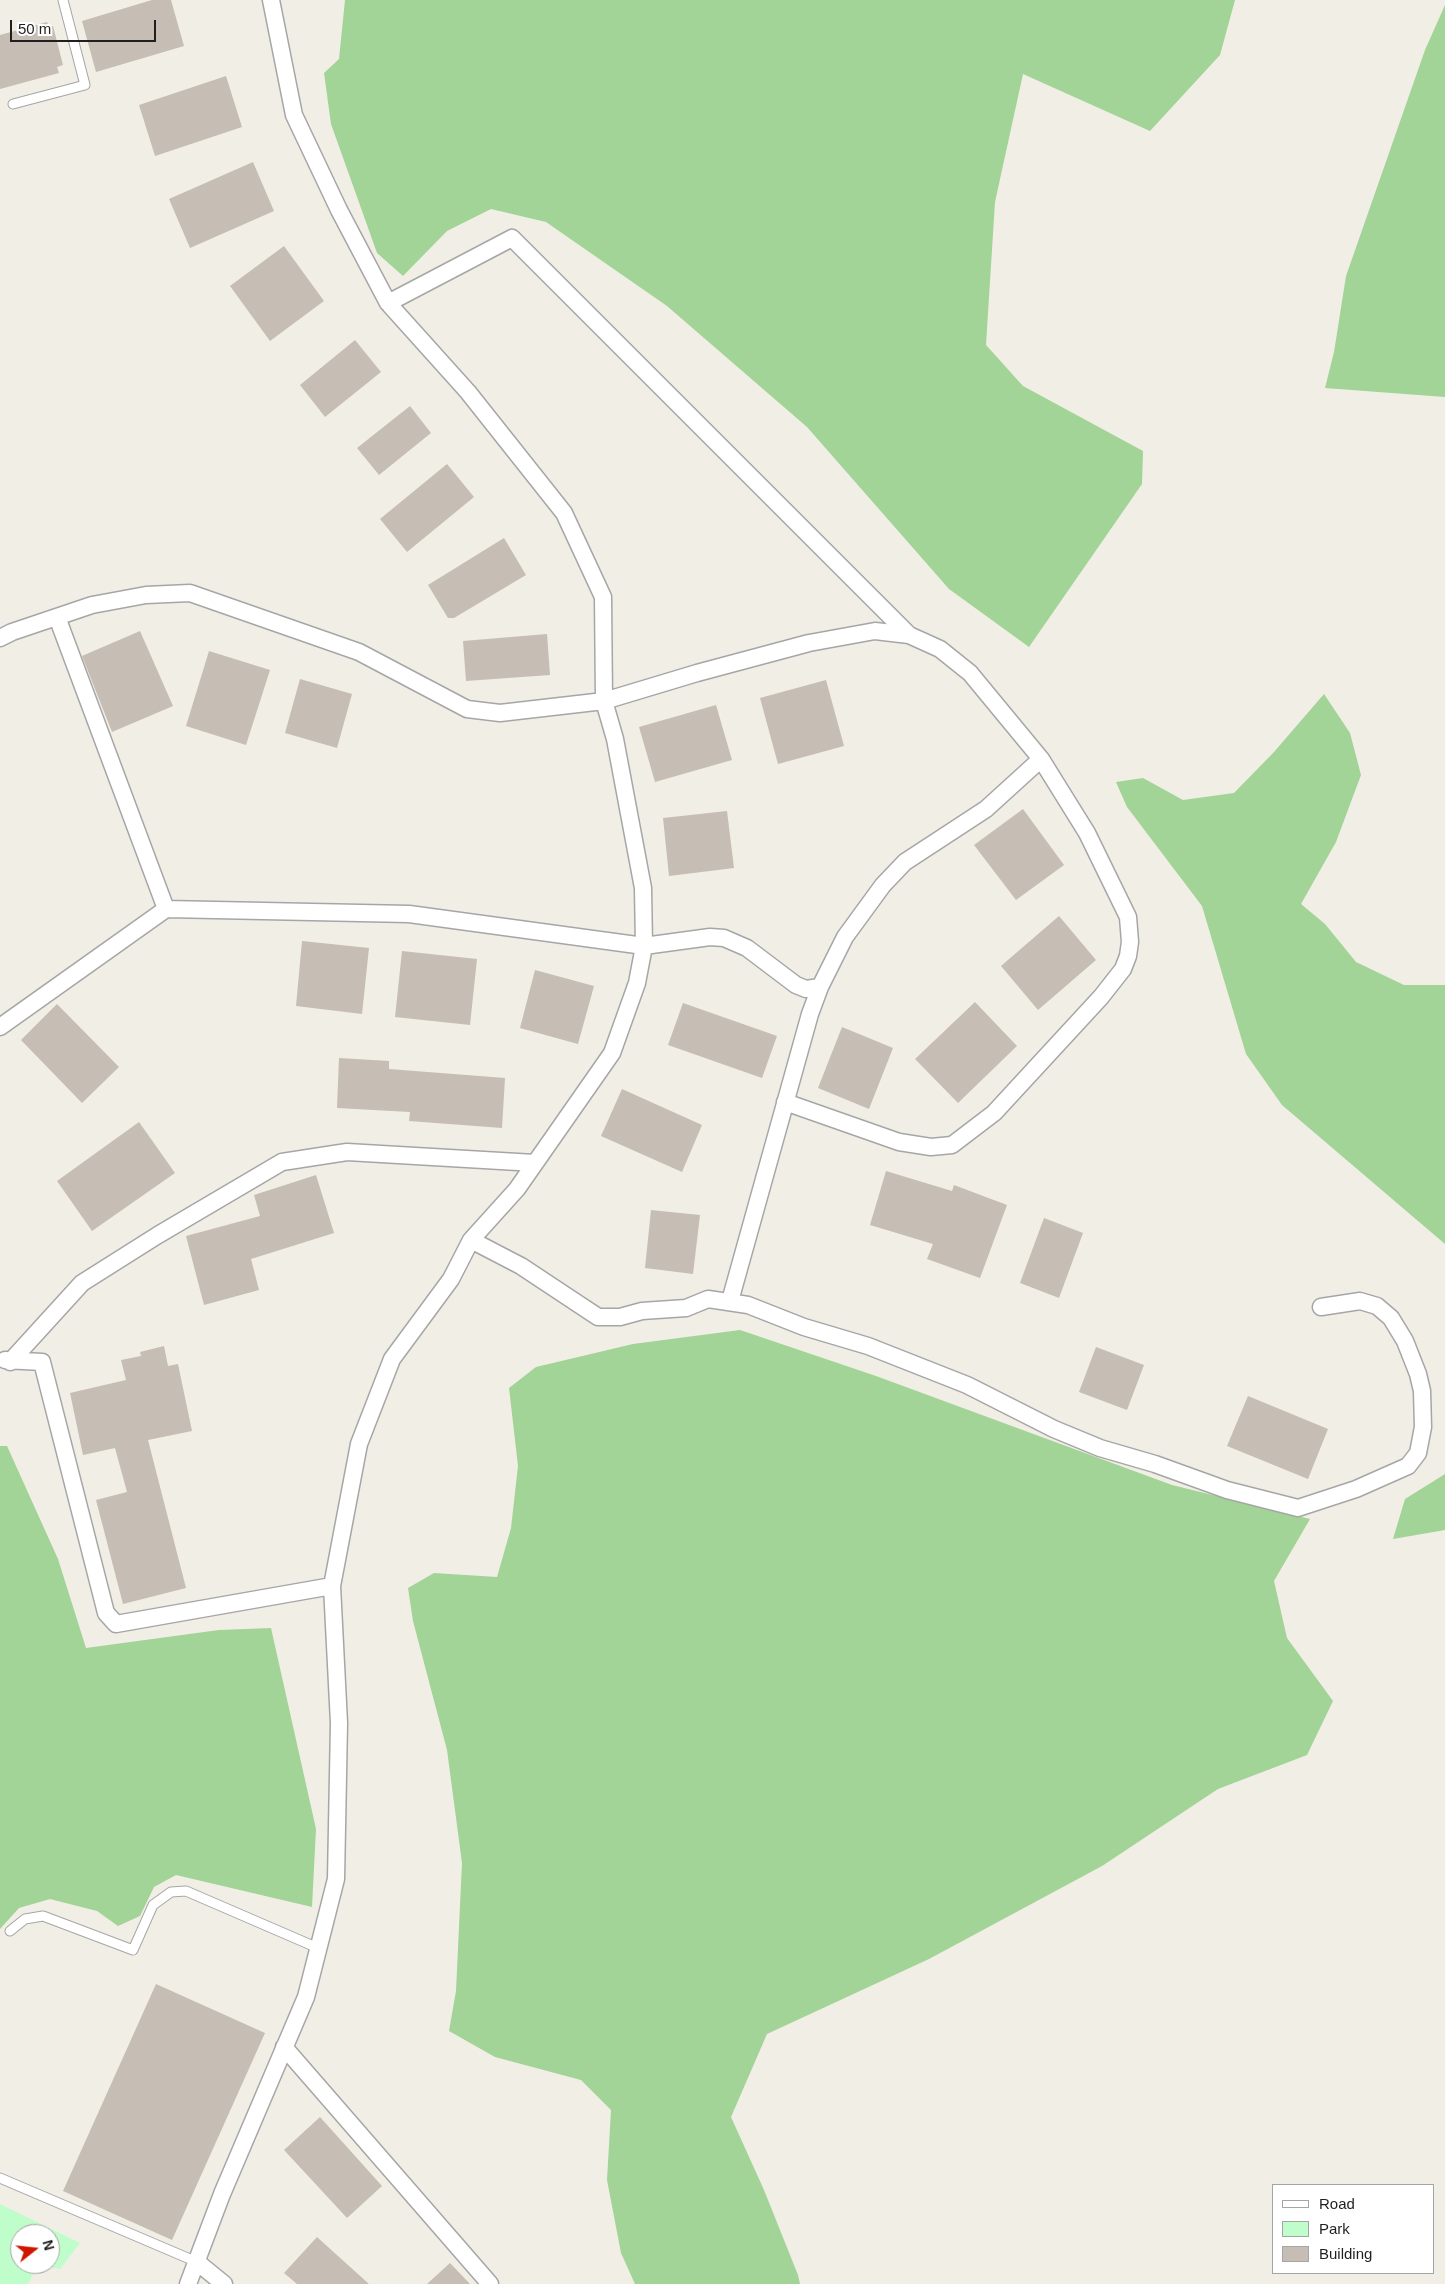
<!DOCTYPE html>
<style>
body{margin:0}
#map{position:relative;width:1445px;height:2284px;overflow:hidden;background:#f1eee5;font-family:Arial,sans-serif}
canvas{display:block}
.legend{position:absolute;left:1272px;top:2184px;width:162px;height:90px;box-sizing:border-box;background:#fff;border:1px solid #a5a5a5;margin:0;padding:6px 9px;list-style:none;font-size:15px;color:#1f1f1f}
.legend li{display:flex;align-items:center;gap:10px;height:25px}
.legend b{width:25px;border:1px solid #a5a5a5}
.north{position:absolute;left:10px;top:2224px;width:50px;height:50px;box-sizing:border-box;background:#fff;border:1px solid #a5a5a5;border-radius:50%;rotate:74deg;font-size:14px;font-weight:700;line-height:20px;text-align:center;color:#1f1f1f}
.north::after{content:'';display:block;margin:auto;width:18px;height:22px;background:#cf1700;clip-path:polygon(50% 0,100% 100%,50% 72%,0 100%)}
.scale{position:absolute;left:10px;top:20px;width:146px;height:22px;box-sizing:border-box;border:2px solid #1f1f1f;border-top:0;padding-left:6px;font-size:15px;line-height:18px;white-space:nowrap;color:#1f1f1f;-webkit-text-stroke:4px #fff;paint-order:stroke}
</style>
<div id="map">
<canvas width="1445" height="2284"></canvas>
<ul class="legend">
<li><b style="height:6px;background:#fff"></b>Road</li>
<li><b style="height:14px;background:#bffdcb"></b>Park</li>
<li><b style="height:14px;background:#c6bdb4"></b>Building</li>
</ul>
<div class="north">N</div>
<div class="scale">50 m</div>
</div>
<script>
const ctx = document.querySelector('canvas').getContext('2d');
ctx.lineJoin = 'round';
function fillPath(path, color) { ctx.fillStyle = color; ctx.fill(path, 'evenodd'); }
const toPath = rows => new Path2D(rows.map(r => 'M' + r).join(''));
function strokePath(path, color, width, dash) { ctx.strokeStyle = color; ctx.lineWidth = width; ctx.lineCap = dash ? 'butt' : 'round'; ctx.setLineDash(dash || []); ctx.stroke(path); }
fillPath(toPath([
 [345,0,1235,0,1220,55,1150,131,1023,74,995,202,986,345,1023,386,1143,451,1142,484,1029,647,949,589,807,427,667,306,546,222,491,209,447,231,403,276,377,253,331,124,324,73,339,59],
 [1445,5,1445,397,1325,388,1334,352,1346,276,1425,50],
 [1324,694,1350,733,1361,775,1336,842,1301,904,1325,924,1356,962,1404,985,1445,985,1445,1244,1282,1105,1246,1054,1202,906,1127,807,1116,782,1143,778,1183,800,1234,793,1274,752],
 [740,1330,876,1376,1172,1485,1310,1519,1274,1581,1287,1638,1333,1701,1307,1755,1218,1789,1102,1866,929,1959,767,2034,731,2117,764,2190,798,2275,800,2284,635,2284,621,2253,607,2180,611,2110,581,2080,495,2057,449,2031,456,1991,462,1863,447,1750,413,1621,408,1588,434,1573,497,1577,511,1528,518,1466,509,1388,536,1367,633,1344],
 [0,1446,7,1446,58,1559,86,1648,219,1630,271,1628,316,1829,312,1907,176,1875,154,1887,140,1916,118,1926,97,1911,50,1899,19,1908,0,1929],
 [1445,1474,1445,1530,1393,1539,1405,1499]
]), '#a2d397');
fillPath(toPath([
 [0,2204,80,2243,60,2269,38,2265,28,2284,0,2284],
 [20,2234,50,2234,50,2264,20,2264]
]), '#bffdcb');
fillPath(toPath([
 [152,0,171,0,184,46,96,72,82,21],
 [47,22,49,27,53,26,63,65,57,67,59,73,0,89,0,35],
 [226,76,242,127,155,156,139,105],
 [253,162,274,211,190,248,169,199],
 [284,246,324,301,270,341,230,286],
 [355,340,381,372,325,417,300,385],
 [410,406,431,433,379,475,357,448],
 [447,464,474,497,407,552,380,519],
 [504,538,526,575,454,618,448,618,428,585],
 [140,631,173,706,112,732,82,656],
 [547,634,550,675,466,681,463,641],
 [209,651,270,670,246,745,186,726],
 [300,679,352,694,337,748,285,733],
 [826,680,844,746,778,764,760,698],
 [716,705,732,760,655,782,639,727],
 [1023,809,1064,865,1016,900,974,845],
 [727,811,734,868,669,876,663,818],
 [1059,916,1096,960,1038,1010,1001,966],
 [302,941,369,948,362,1014,296,1006],
 [402,951,477,959,470,1025,395,1017],
 [535,970,594,986,578,1044,520,1028],
 [975,1002,1017,1046,958,1103,915,1059],
 [683,1003,777,1036,762,1078,668,1045],
 [57,1004,119,1067,82,1103,21,1040],
 [842,1027,893,1048,869,1109,818,1088],
 [339,1058,389,1061,389,1069,505,1078,502,1128,409,1121,410,1112,337,1108],
 [622,1089,702,1125,682,1172,601,1136],
 [139,1122,175,1173,92,1231,57,1181],
 [886,1171,952,1191,954,1185,1007,1205,980,1278,927,1259,933,1244,870,1225],
 [316,1175,334,1233,251,1259,259,1290,204,1305,186,1236,260,1216,254,1195],
 [651,1210,700,1215,693,1274,645,1268],
 [1044,1218,1083,1233,1059,1298,1020,1283],
 [164,1346,168,1366,178,1364,192,1431,148,1440,186,1588,123,1604,96,1500,127,1492,115,1448,83,1455,70,1393,126,1380,121,1360,141,1356,140,1352],
 [1096,1347,1144,1365,1127,1410,1079,1392],
 [1248,1396,1328,1429,1308,1479,1227,1446],
 [156,1984,265,2033,172,2240,63,2191],
 [320,2117,382,2186,347,2218,284,2150],
 [317,2237,369,2284,297,2284,284,2273],
 [450,2263,470,2284,427,2284]
]), '#c6bdb4');
const service = toPath([
 [13,104,85,85,63,0],
 [10,1931,25,1919,43,1916,133,1950,153,1905,171,1892,186,1891,318,1948],
 [0,2178,197,2262]
]);
const minor = toPath([
 [388,303,512,238,909,635],
 [57,617,166,909],
 [0,638,12,632,92,605,146,595,190,593,359,652,467,709,500,713,604,701,697,673,809,643,875,631,909,635,940,649,970,673,1041,759,1087,833,1128,917,1130,942,1128,956,1123,969,1101,997,994,1113,952,1145,931,1147,899,1142,785,1102],
 [0,1027,166,909,409,914,644,946,710,937,724,938,747,948,796,985,806,989,820,987],
 [471,1240,521,1266,598,1317,620,1317,642,1311,686,1308,708,1299,748,1305,804,1327,868,1346,967,1385,1054,1429,1100,1448,1155,1464,1227,1490,1298,1508,1356,1489,1408,1466,1418,1453,1423,1427,1422,1391,1418,1374,1405,1341,1391,1318,1377,1306,1360,1301,1321,1307],
 [730,1301,810,1014,820,987,845,937,883,885,905,862,986,809,1041,759],
 [5,1360,42,1362,106,1613,116,1624,332,1586],
 [10,1362,82,1283,158,1235,282,1162,347,1152,535,1163],
 [284,2047,490,2284],
 [197,2262,224,2284],
 [188,2284,222,2194,306,1997,336,1879,339,1723,332,1586,359,1444,392,1359,451,1279,471,1240,517,1189,612,1053,637,983,644,946,643,888,615,739,604,701,603,597,564,513,468,392,388,303,339,210,294,115,271,0]
]);
strokePath(service, '#a6a6a6', 11);
strokePath(minor, '#a6a6a6', 19);
strokePath(service, '#fff', 9);
strokePath(minor, '#fff', 16);
</script>
